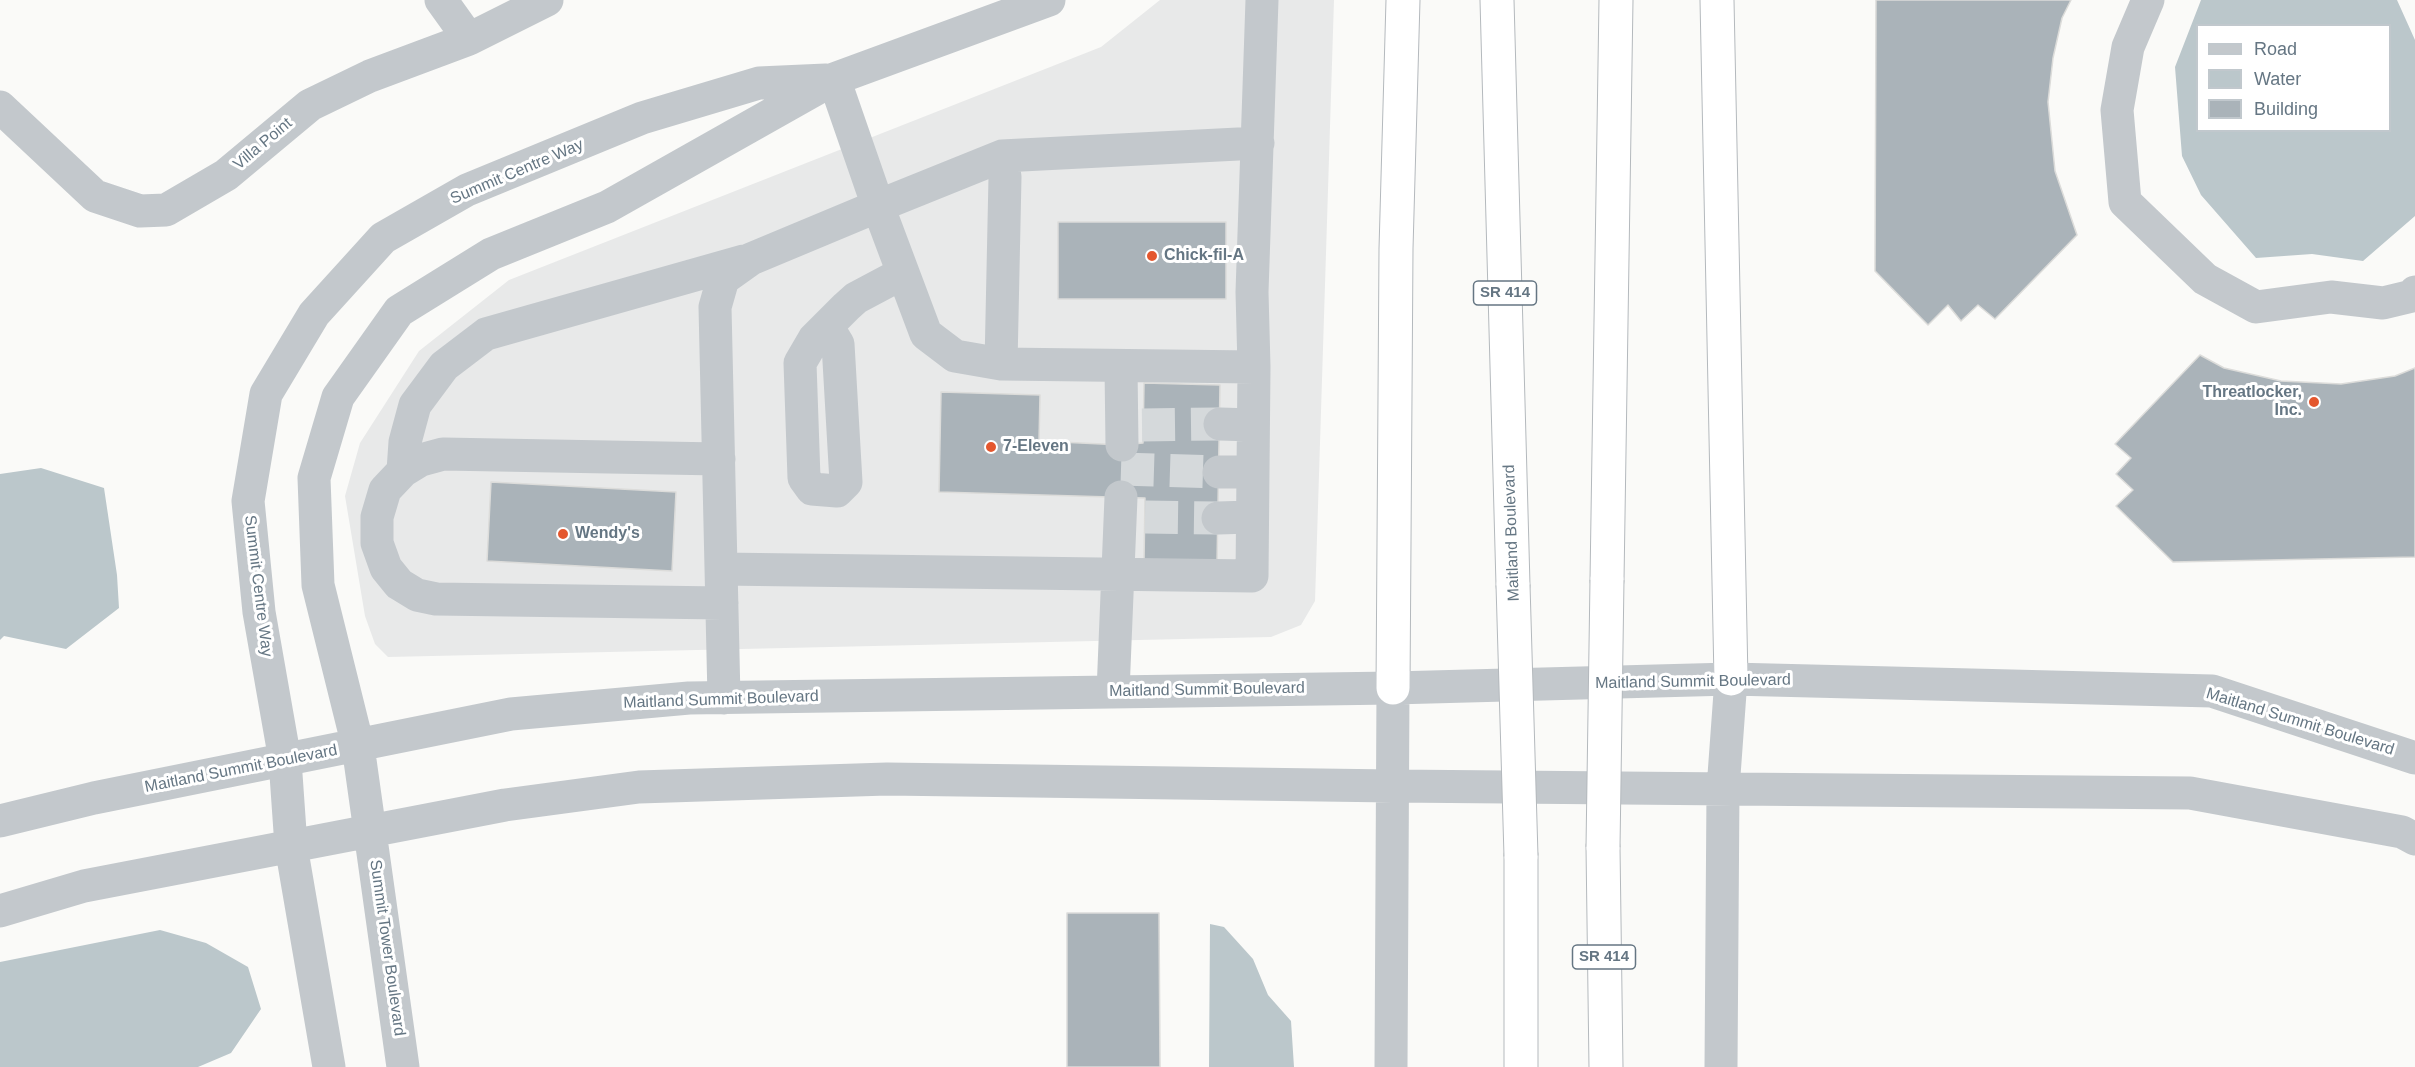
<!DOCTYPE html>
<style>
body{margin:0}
#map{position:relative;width:2415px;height:1067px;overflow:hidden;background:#fafaf8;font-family:Arial,sans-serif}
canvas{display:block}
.legend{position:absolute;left:2196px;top:24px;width:195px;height:108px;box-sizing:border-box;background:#fff;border:2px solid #c1c8cd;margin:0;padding:8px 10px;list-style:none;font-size:18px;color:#657683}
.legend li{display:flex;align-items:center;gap:12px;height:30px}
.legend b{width:30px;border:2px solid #c1c8cd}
</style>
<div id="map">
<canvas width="2415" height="1067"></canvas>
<ul class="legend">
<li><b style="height:8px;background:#c3c8cc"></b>Road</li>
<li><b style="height:16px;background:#bbc7cb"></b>Water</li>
<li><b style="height:16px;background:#aab3b9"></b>Building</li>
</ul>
</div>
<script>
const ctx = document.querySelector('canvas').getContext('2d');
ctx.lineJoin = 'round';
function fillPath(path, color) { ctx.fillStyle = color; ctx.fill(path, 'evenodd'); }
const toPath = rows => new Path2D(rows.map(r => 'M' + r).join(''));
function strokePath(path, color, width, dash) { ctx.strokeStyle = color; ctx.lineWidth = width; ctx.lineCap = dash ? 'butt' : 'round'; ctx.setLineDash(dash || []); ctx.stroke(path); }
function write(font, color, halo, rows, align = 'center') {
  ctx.font = font + ' Arial,sans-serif'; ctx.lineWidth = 6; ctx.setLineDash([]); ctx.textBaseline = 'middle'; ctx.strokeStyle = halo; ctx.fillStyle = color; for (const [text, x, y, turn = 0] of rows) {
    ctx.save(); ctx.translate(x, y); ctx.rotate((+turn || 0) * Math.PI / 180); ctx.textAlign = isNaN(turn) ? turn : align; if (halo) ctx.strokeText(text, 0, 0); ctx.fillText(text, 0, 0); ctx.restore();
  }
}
fillPath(toPath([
 [1160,0,1334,0,1315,601,1301,625,1271,637,388,657,375,644,365,616,345,496,360,443,419,351,509,280,1101,47]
]), '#e8e9e9');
fillPath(toPath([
 [2201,0,2397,0,2415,40,2415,216,2363,261,2312,254,2256,258,2201,195,2182,156,2175,67],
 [2198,26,2390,26,2390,130,2198,130],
 [41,468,104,488,117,575,119,608,66,649,4,636,0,640,0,474],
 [1210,924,1224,927,1253,959,1268,995,1291,1021,1294,1067,1209,1067],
 [160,930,206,943,248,967,261,1009,231,1053,198,1067,0,1067,0,962]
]), '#bbc7cb');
const building = toPath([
 [1876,0,2071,0,2062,18,2053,58,2048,102,2055,171,2077,235,1995,319,1978,305,1961,321,1948,305,1928,325,1875,271,1876,0],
 [1058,222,1226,222,1226,299,1058,299,1058,222],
 [2200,355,2224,368,2281,381,2341,384,2395,376,2415,368,2415,557,2173,562,2116,506,2133,490,2116,474,2131,458,2115,444,2200,355],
 [1144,383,1220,385,1217,564,1144,562,1145,498,939,492,941,392,1040,395,1039,441,1122,445,1143,443,1144,383],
 [491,482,676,492,672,571,487,561,491,482],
 [1067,913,1159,913,1160,1067,1067,1067,1067,913]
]);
fillPath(building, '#aab3b9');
strokePath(building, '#dcdcda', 1.5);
strokePath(toPath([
 [1142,425,1220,424],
 [1121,469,1219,472],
 [1145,517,1218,518]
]), '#d5d9db', 33, [33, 16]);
const highway = toPath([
 [1497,0,1513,585],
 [1717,0,1731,679],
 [1607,580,1616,0],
 [1393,688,1396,249,1403,0],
 [1603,847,1606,1067],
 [1521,1067,1521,856]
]);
strokePath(highway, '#b4b9bd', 35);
strokePath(toPath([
 [441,0,469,39],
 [2148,0,2128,47,2117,110,2125,202,2205,279,2256,307,2331,297,2383,303,2412,296,2415,292],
 [0,107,95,196,140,211,166,210,226,175,310,105,370,76,469,39,547,0],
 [827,326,838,344,846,482,837,491,812,489,804,478,800,363,814,339,846,307,856,298,903,273],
 [1001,364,1005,177,1002,156],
 [1121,367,1122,445],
 [1254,367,1252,292,1262,0],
 [1220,424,1253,425],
 [719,459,443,454,421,460,403,471,385,490,377,517,377,543,386,568,399,584,417,595,436,599,722,603],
 [403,471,405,442,415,405,444,366,486,334,744,261],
 [1219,472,1252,472],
 [1218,518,1251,517],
 [721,569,1252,576,1254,367,1001,364,955,356,926,334,878,206,1002,156,1258,143],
 [1113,692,1121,497],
 [724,698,715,307,723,279,751,259,878,206,834,79],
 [0,821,94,798,511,714,689,698,1393,688,1731,679,2212,691,2415,758],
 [0,911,84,886,505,805,639,787,887,779,1393,786,2190,793,2402,832,2415,839],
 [329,1067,291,846,285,760,259,612,248,501,266,394,314,314,383,238,467,190,642,118,759,83,826,80],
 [403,1067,358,746,318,585,314,478,338,397,399,311,491,254,607,207,834,79,1049,0],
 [1391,1067,1393,688],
 [1721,1067,1723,789,1731,679]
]), '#c3c8cc', 33);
strokePath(highway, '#fff', 33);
const highwayBridge = toPath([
 [1513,585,1521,856],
 [1603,847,1607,580]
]);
strokePath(highwayBridge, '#b4b9bd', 35, []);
strokePath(highwayBridge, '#fff', 33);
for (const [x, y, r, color] of [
 [1152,256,6,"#e4572e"],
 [2314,402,6,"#e4572e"],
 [991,447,6,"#e4572e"],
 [563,534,6,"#e4572e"]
]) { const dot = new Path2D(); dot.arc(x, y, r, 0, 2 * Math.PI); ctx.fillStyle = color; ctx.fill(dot); strokePath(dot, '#fff', 2); }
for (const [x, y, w] of [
 [1505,293,63],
 [1604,957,63]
]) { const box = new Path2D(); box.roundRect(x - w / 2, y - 12, w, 24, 4.5); ctx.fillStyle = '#fff'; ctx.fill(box); strokePath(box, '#657683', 1.5); }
write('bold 15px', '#657683', null, [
 ["SR 414",1505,293],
 ["SR 414",1604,957]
]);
write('16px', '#657683', '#fff', [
 ["Villa Point",263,144,-40],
 ["Summit Centre Way",517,172,-23],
 ["Maitland Boulevard",1512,533,-92],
 ["Summit Centre Way",258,586,83],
 ["Maitland Summit Boulevard",1693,682,-1],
 ["Maitland Summit Boulevard",1207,690,-1],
 ["Maitland Summit Boulevard",721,700,-2],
 ["Maitland Summit Boulevard",2300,722,17],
 ["Maitland Summit Boulevard",241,769,-11],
 ["Summit Tower Boulevard",387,948,82]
]);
write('bold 16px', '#657683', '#fff', [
 ["Chick-fil-A",1164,256],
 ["Threatlocker,",2302,393,"right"],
 ["Inc.",2302,411,"right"],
 ["7-Eleven",1003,447],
 ["Wendy's",575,534]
], 'left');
</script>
